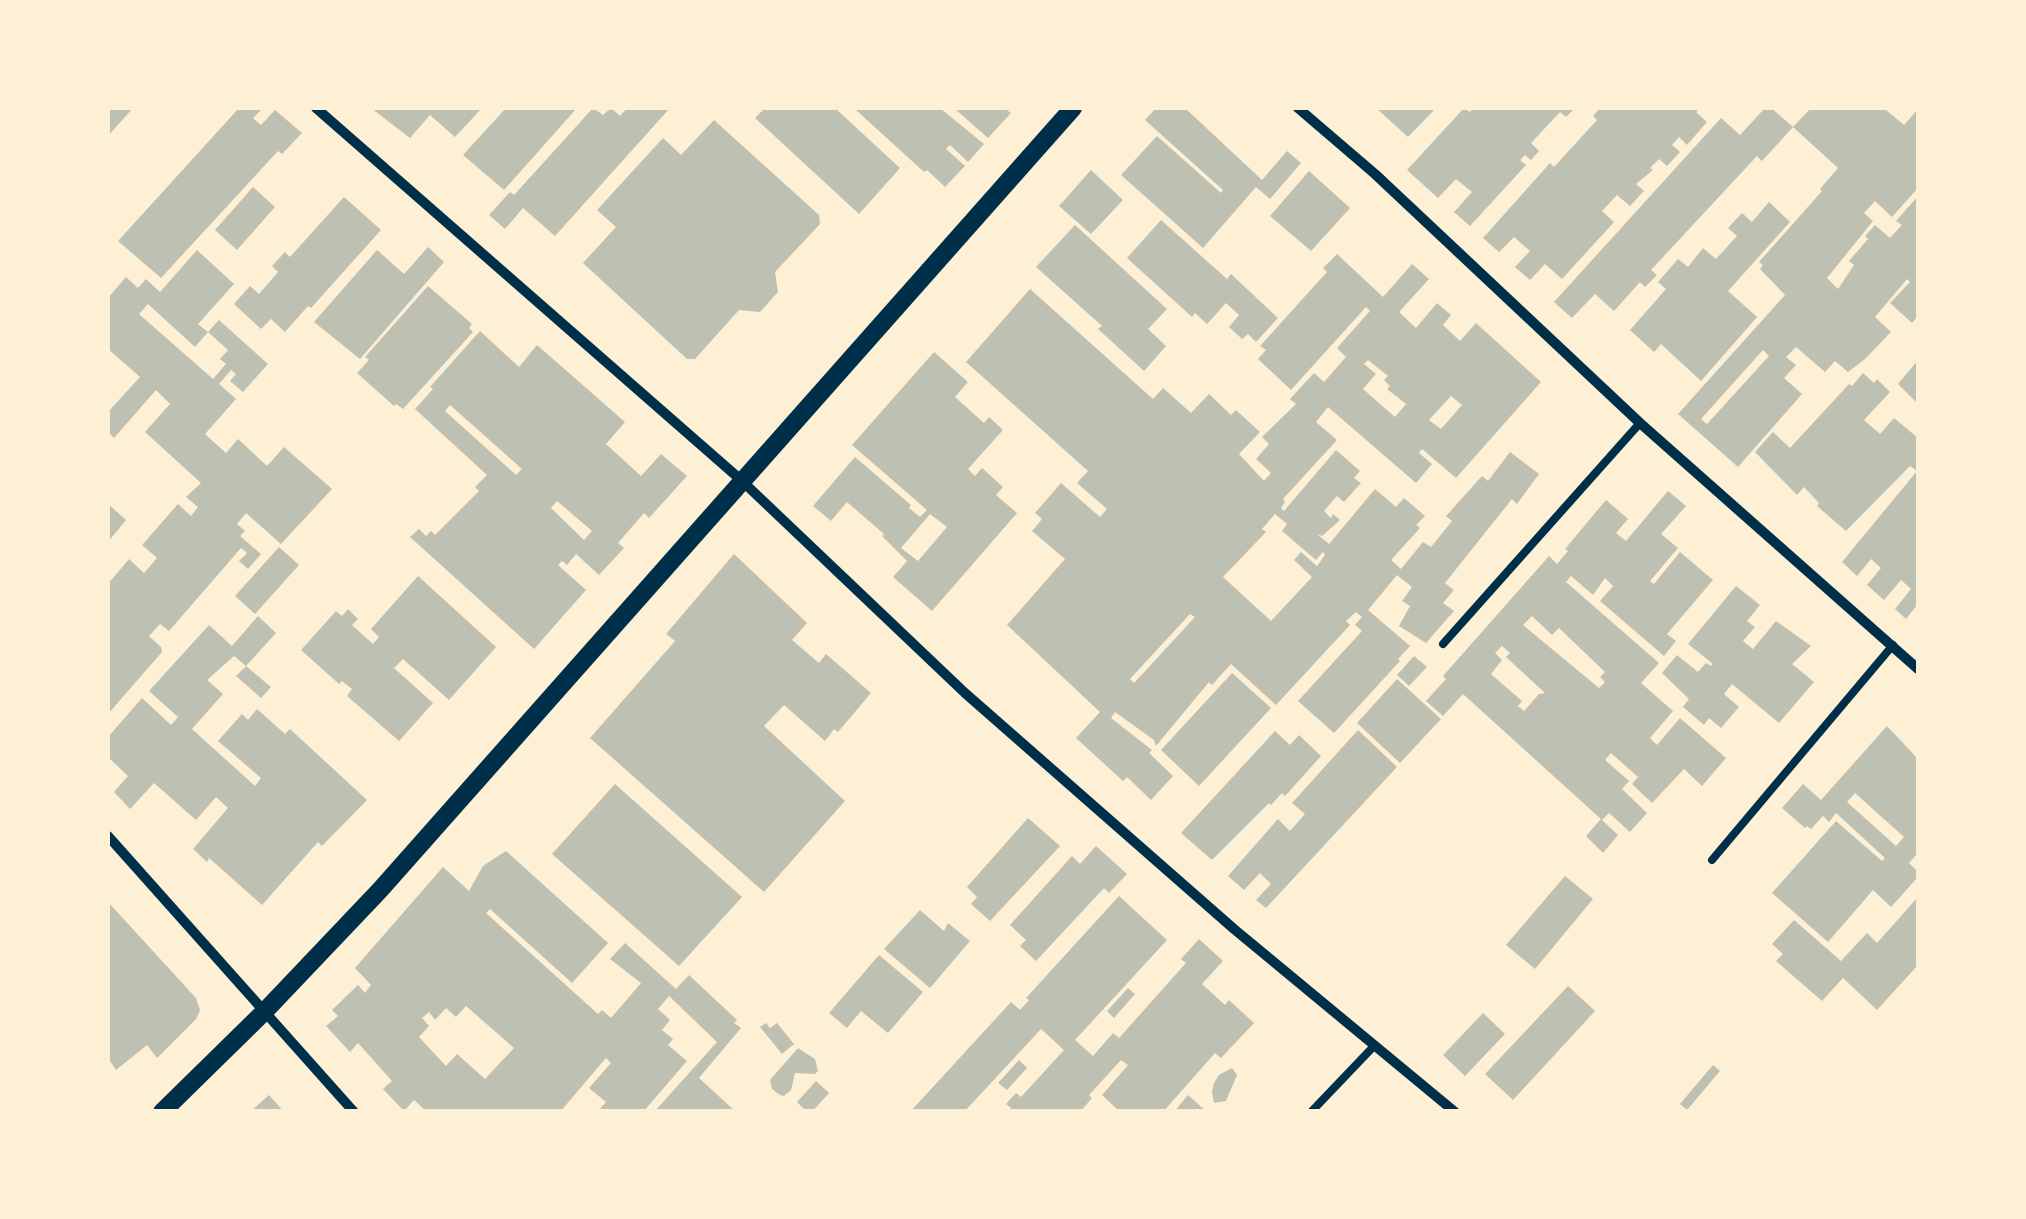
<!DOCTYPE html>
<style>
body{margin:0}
#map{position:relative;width:2026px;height:1219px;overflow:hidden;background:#fdf0d5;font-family:Overpass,sans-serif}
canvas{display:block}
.frame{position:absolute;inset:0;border:110px solid #fdf0d5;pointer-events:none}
</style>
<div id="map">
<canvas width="2026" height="1219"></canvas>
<div class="frame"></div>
</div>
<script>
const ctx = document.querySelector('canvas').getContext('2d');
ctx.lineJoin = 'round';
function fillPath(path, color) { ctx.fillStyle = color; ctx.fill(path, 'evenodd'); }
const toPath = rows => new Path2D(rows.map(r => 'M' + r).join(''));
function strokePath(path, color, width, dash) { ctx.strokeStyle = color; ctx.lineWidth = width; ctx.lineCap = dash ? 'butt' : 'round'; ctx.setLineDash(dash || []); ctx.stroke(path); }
fillPath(toPath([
 [108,108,133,108,108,136],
 [239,108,263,108,253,118,261,125,275,110,302,133,282,154,278,151,161,278,118,241],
 [371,108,482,108,455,137,430,115,410,138],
 [506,108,577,108,504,190,463,155],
 [593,108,603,115,611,108,620,116,627,108,670,108,555,236,523,208,505,229,489,215,510,192,514,195],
 [765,108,835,108,900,168,859,214,755,118],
 [859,108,940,108,984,144,968,162,950,145,946,149,965,166,945,187,927,170,924,172,856,110],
 [954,108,1004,108,1011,113,988,138],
 [1156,108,1185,108,1262,180,1287,151,1301,163,1270,199,1256,187,1203,248,1121,175,1157,136,1221,193,1223,190,1145,120],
 [1376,108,1436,108,1408,137],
 [1464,108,1470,112,1474,108,1575,108,1566,117,1560,112,1531,143,1539,151,1531,160,1525,155,1520,160,1526,165,1470,226,1454,212,1472,192,1456,179,1438,198,1407,170],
 [1600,108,1701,108,1696,112,1707,122,1687,145,1679,137,1672,145,1680,152,1667,166,1659,159,1650,168,1653,170,1636,184,1644,191,1630,206,1617,195,1602,211,1614,222,1562,279,1545,264,1530,280,1515,267,1530,251,1514,237,1499,252,1483,238,1550,163,1554,167,1597,120,1593,116],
 [1765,108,1771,108,1793,127,1762,161,1757,156,1651,270,1657,275,1645,287,1640,282,1614,311,1595,294,1572,318,1556,304,1554,302,1721,118,1740,135],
 [1811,108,1889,108,1886,110,1904,125,1918,109,1918,188,1892,217,1875,201,1864,213,1873,221,1827,278,1838,289,1854,265,1849,261,1868,239,1865,236,1875,225,1890,238,1902,225,1896,221,1918,196,1918,316,1912,323,1890,303,1910,282,1907,279,1875,317,1891,332,1865,359,1848,372,1835,361,1825,372,1796,347,1786,357,1796,365,1784,378,1802,394,1738,467,1678,414,1785,295,1760,269,1763,265,1759,262,1822,191,1820,189,1838,168,1793,127],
 [1763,350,1769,356,1707,424,1701,419],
 [714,120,819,215,820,224,775,272,778,292,760,312,739,310,695,359,687,359,583,263,616,227,597,210,663,138,681,155],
 [1091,170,1123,200,1091,234,1059,206],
 [1309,171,1350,208,1311,251,1270,216],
 [253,187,275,207,237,250,215,230],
 [344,197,381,230,311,308,308,306,285,332,271,319,261,329,234,304,250,286,259,294,278,272,272,266,285,252,290,257],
 [1769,202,1790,222,1728,291,1757,317,1701,381,1661,344,1654,352,1630,330,1666,289,1658,282,1678,259,1688,267,1703,248,1716,259,1737,236,1728,228,1742,213,1752,222],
 [1161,220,1227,279,1231,274,1278,318,1256,342,1248,334,1242,339,1229,327,1239,315,1226,303,1207,324,1195,313,1192,317,1127,258],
 [1075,225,1167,309,1148,329,1166,346,1144,371,1098,329,1102,326,1036,267],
 [428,247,444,262,360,359,314,322,377,250,404,274],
 [197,250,234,284,198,324,208,332,219,320,268,364,243,392,230,381,236,374,231,370,219,384,236,399,205,434,226,453,238,439,267,466,284,447,332,489,281,544,246,513,237,524,245,531,240,536,261,554,248,569,239,561,247,553,241,548,169,631,160,624,149,636,161,647,162,652,108,714,108,584,129,559,144,573,157,558,142,545,178,504,191,516,198,507,186,497,201,483,145,432,170,404,156,390,114,438,108,432,108,412,140,377,108,349,108,298,126,277,138,288,146,279,160,292],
 [148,304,195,347,208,332,228,350,220,359,226,364,213,379,139,314],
 [1337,254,1383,297,1412,264,1429,279,1399,312,1416,328,1437,303,1451,315,1443,325,1460,341,1476,323,1541,382,1456,478,1422,449,1419,453,1432,464,1416,483,1328,407,1316,422,1337,440,1283,499,1285,502,1281,508,1284,511,1336,450,1360,471,1354,478,1361,483,1344,502,1337,496,1324,511,1331,518,1333,514,1340,520,1322,536,1317,534,1329,544,1375,489,1396,507,1404,498,1425,516,1416,525,1420,528,1391,560,1401,569,1423,542,1431,547,1452,521,1446,516,1482,476,1488,481,1510,452,1539,474,1517,504,1512,499,1445,583,1454,590,1443,603,1454,611,1426,643,1399,626,1410,606,1402,601,1412,587,1397,575,1368,610,1410,646,1398,659,1400,661,1334,733,1298,701,1362,631,1355,625,1362,617,1356,612,1346,621,1350,625,1276,705,1231,664,1212,685,1209,682,1156,746,1154,740,1115,712,1111,718,1152,750,1149,753,1173,776,1151,800,1127,777,1123,781,1076,738,1100,712,1007,625,1065,559,1032,531,1042,519,1035,513,1061,483,1100,517,1107,509,1077,483,1088,471,966,362,1030,289,1153,399,1163,388,1191,413,1209,394,1231,415,1236,410,1260,432,1239,454,1264,481,1271,473,1256,459,1269,444,1262,437,1296,404,1290,399,1314,373,1324,382,1346,357,1337,348,1370,311,1366,307,1291,390,1258,359,1266,350,1260,346,1327,272,1323,268],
 [1368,360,1388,376,1384,380,1390,386,1387,389,1406,404,1395,417,1363,389,1376,374,1364,364],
 [1451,396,1462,405,1441,429,1429,420],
 [1275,514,1287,524,1282,531,1316,560,1323,552,1325,555,1317,566,1301,552,1294,560,1312,577,1271,621,1223,577,1266,532,1262,529],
 [1190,614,1195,617,1134,683,1130,679],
 [428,286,472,324,469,328,473,332,403,409,396,404,394,406,357,373,369,360,365,357],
 [480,331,519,367,537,345,625,422,606,444,641,476,661,454,687,476,649,518,644,513,618,543,624,548,599,575,576,554,567,565,562,561,558,565,586,590,534,649,410,537,419,529,426,536,431,531,435,535,479,491,475,487,487,475,415,409,433,389,430,387],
 [450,405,522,469,516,475,445,411],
 [557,501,592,531,584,540,551,508],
 [934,352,968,382,955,397,984,423,989,417,1003,430,968,469,975,476,982,468,1003,487,996,495,1017,513,932,611,893,577,907,561,882,536,884,534,847,502,831,521,813,506,855,457,911,505,909,508,920,517,927,510,852,445],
 [930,514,947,527,918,561,901,548],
 [1918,360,1918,404,1898,384],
 [1863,373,1874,383,1877,379,1890,392,1864,420,1880,434,1894,418,1918,438,1918,604,1906,619,1895,609,1911,589,1901,580,1884,600,1867,585,1881,568,1871,559,1857,576,1842,562,1917,471,1910,466,1846,531,1817,506,1819,503,1804,487,1797,495,1755,452,1773,432,1790,448,1849,384,1852,386],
 [1668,491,1686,506,1661,534,1678,548,1650,581,1654,584,1680,552,1713,580,1667,634,1676,641,1664,656,1600,601,1613,586,1605,578,1593,595,1571,576,1566,582,1659,663,1641,683,1673,711,1650,738,1657,745,1680,718,1726,758,1702,786,1684,769,1652,803,1632,784,1638,777,1611,753,1605,760,1629,781,1622,789,1647,813,1630,832,1609,813,1602,820,1463,694,1443,716,1426,701,1446,679,1443,676,1549,556,1557,564,1568,551,1565,549,1606,500,1628,519,1616,533,1626,541],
 [1532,616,1552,635,1559,628,1605,672,1600,677,1605,682,1599,688,1523,625],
 [1502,646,1510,653,1506,657,1545,693,1539,694,1524,711,1518,706,1522,701,1491,674,1502,660,1495,653],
 [108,504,126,520,108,542],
 [279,547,299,565,255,614,235,596],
 [734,554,807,623,792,640,819,663,826,654,871,693,838,732,834,729,825,741,784,705,764,726,845,801,764,892,590,738,675,641,666,634],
 [418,576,496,647,449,700,403,659,394,668,433,703,399,741,347,696,352,689,342,681,339,684,301,650,336,611,342,616,348,609,358,619,352,625,373,644,379,637,371,629],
 [1736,586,1760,605,1747,621,1755,627,1743,641,1753,649,1776,621,1811,646,1792,664,1814,682,1779,723,1732,684,1724,694,1739,707,1721,728,1709,718,1704,725,1683,707,1689,699,1662,673,1677,655,1698,672,1706,663,1711,666,1713,664,1688,644],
 [258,616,276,633,246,666,271,687,261,698,236,676,246,666,234,656,207,680,223,694,192,729,255,786,261,778,218,741,242,714,248,720,257,709,285,734,290,729,367,800,322,846,318,842,262,905,209,858,207,862,193,849,228,808,216,797,196,820,154,783,130,809,114,792,128,776,108,757,108,737,142,698,171,725,178,717,149,691,209,625,232,646],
 [1414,656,1427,667,1409,686,1397,675],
 [1232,673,1271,708,1199,786,1161,750],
 [1397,679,1441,719,1400,763,1357,723],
 [1887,726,1918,759,1918,853,1909,863,1918,872,1918,877,1891,907,1873,890,1828,942,1772,893,1836,821,1882,861,1885,858,1836,813,1829,822,1823,816,1811,829,1807,826,1805,828,1782,808,1803,784,1821,800],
 [1855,793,1904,837,1896,846,1847,802],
 [1358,730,1397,767,1266,908,1256,900,1271,884,1260,873,1244,890,1228,876,1278,819,1290,831,1305,814,1292,803],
 [1275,731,1290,745,1299,735,1321,756,1285,796,1282,793,1271,805,1269,803,1212,860,1181,833],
 [615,784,742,897,679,966,552,854],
 [1028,818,1060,846,990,921,971,904,977,897,967,887],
 [1601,819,1618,835,1603,853,1586,836],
 [1096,846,1127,874,1109,893,1104,888,1036,961,1020,946,1026,940,1010,925,1072,856,1080,864],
 [506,851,608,943,572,983,490,909,486,913,598,1014,602,1010,611,1018,641,983,610,959,625,943,676,989,689,975,737,1020,734,1023,741,1028,699,1078,736,1112,654,1112,717,1042,669,996,658,1009,670,1020,662,1030,673,1039,668,1045,687,1061,643,1112,597,1112,606,1102,589,1088,611,1063,606,1058,560,1112,427,1112,414,1100,404,1111,383,1089,392,1081,358,1043,350,1052,326,1026,338,1016,332,1010,358,985,365,993,371,985,355,968,443,867,469,891,483,866],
 [466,1006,514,1048,485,1079,457,1054,446,1066,419,1037,429,1026,422,1018,429,1012,435,1020,446,1008,456,1017],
 [1565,876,1593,899,1535,969,1506,945],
 [1119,896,1167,940,1075,1040,1093,1056,1113,1033,1119,1038,1186,963,1181,959,1199,939,1223,961,1202,984,1225,1005,1229,1000,1254,1023,1221,1058,1215,1053,1163,1112,1120,1112,1102,1095,1128,1065,1121,1060,1089,1095,1092,1098,1080,1112,1007,1112,1011,1108,1006,1104,1016,1093,1021,1097,1064,1050,1041,1029,964,1112,910,1112,1011,1002,1020,1010,1029,1000,1026,998],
 [1918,897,1918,965,1877,1010,1843,978,1822,1001,1776,961,1783,954,1772,944,1794,920,1841,961,1867,933,1877,943],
 [108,902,196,998,200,1010,196,1019,157,1058,147,1045,116,1070,108,1058],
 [920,910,944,931,948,923,970,941,930,988,884,949],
 [879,955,923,992,888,1033,861,1011,847,1028,829,1013],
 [1568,986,1595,1011,1513,1100,1485,1074],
 [1128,988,1135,994,1114,1018,1107,1011],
 [1483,1013,1505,1034,1465,1076,1443,1055],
 [766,1023,770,1028,777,1023,794,1044,782,1054,760,1027],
 [798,1048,815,1059,818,1071,815,1074,795,1073,791,1090,784,1096,780,1095,772,1089,770,1080],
 [1019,1060,1027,1068,1007,1090,998,1083],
 [1713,1065,1720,1071,1687,1110,1680,1104],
 [1232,1068,1237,1075,1226,1101,1214,1103,1212,1092,1214,1083,1219,1075],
 [816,1081,829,1093,812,1112,807,1112,797,1102],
 [269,1095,284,1112,250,1112],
 [1188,1095,1207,1112,1174,1112]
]), '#bec0b2');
strokePath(toPath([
 [1443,644,1640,423],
 [1712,860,1893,645],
 [1311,1112,1374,1046]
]), '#003049', 8);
strokePath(toPath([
 [316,108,741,480,965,693,1234,929,1455,1112],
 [1298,108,1375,174,1640,423,1918,669],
 [108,836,354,1112]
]), '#003049', 10);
strokePath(toPath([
 [162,1112,265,1011,380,890,1073,108]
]), '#003049', 18);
</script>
